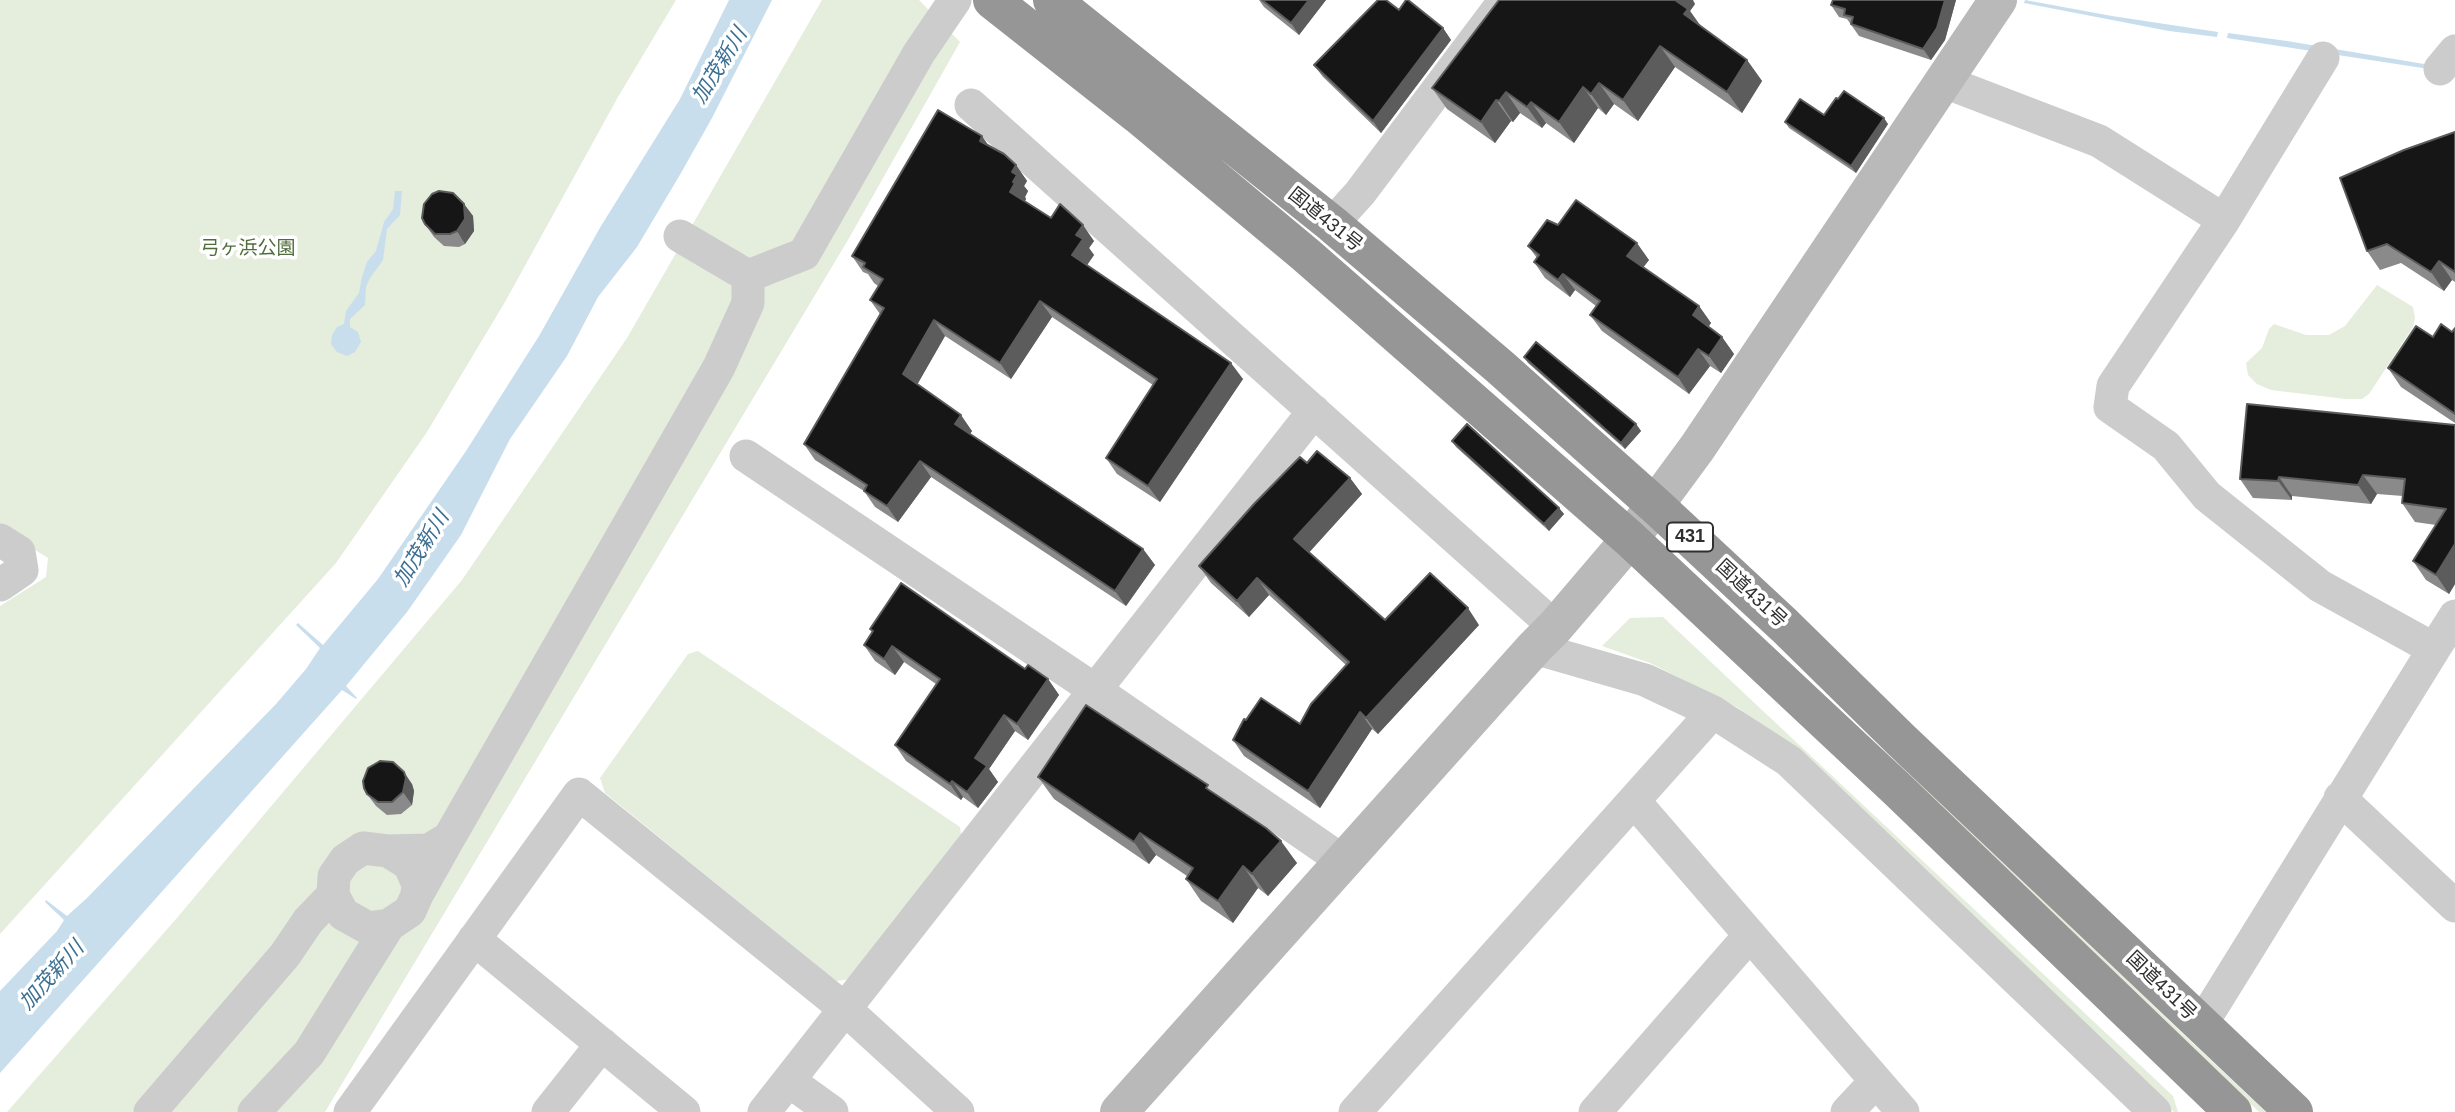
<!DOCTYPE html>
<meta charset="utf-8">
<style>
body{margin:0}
canvas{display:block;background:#fff}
</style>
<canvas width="2455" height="1112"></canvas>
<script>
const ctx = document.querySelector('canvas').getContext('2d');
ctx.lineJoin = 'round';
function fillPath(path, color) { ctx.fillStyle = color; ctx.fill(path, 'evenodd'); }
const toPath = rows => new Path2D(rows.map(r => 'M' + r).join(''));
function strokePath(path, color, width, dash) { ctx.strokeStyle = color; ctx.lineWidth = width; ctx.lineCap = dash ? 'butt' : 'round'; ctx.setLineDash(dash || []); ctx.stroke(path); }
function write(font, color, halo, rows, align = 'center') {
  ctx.font = font + ' Helvetica,"Noto Sans JP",sans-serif'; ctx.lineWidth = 7; ctx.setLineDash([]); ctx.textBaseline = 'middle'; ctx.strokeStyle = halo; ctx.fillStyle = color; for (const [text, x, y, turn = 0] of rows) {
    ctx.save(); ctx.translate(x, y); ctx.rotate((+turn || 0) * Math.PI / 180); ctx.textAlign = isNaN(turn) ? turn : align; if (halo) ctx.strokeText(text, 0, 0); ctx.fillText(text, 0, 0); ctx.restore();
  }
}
fillPath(toPath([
 [0,0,676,0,618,97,505,302,427,432,336,563,0,934,0,606,46,577,48,558,0,528],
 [822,0,919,0,960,42,848,240,325,1112,7,1112,176,919,462,580,627,338],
 [2377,285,2413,307,2415,318,2413,327,2369,394,2362,399,2346,399,2271,390,2257,384,2248,375,2246,363,2262,348,2269,329,2274,324,2306,335,2329,335,2345,326],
 [1663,617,2173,1096,2178,1112,2174,1112,1767,730,1737,707,1650,663,1602,646,1630,618],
 [698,651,960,827,962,841,853,979,836,981,605,793,600,778,688,654],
 [1876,740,2184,1035,2266,1112,2259,1112,2115,975,1919,787]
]), '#e5eddd');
fillPath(toPath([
 [729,0,772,0,712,118,681,173,637,247,598,297,567,356,510,439,461,535,407,612,346,686,357,698,356,699,342,690,0,1073,0,991,57,931,64,920,45,902,46,900,67,916,87,898,276,704,306,669,320,648,296,625,298,623,323,645,378,579,466,451,539,336,601,226,680,99],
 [2025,0,2112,16,2218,32,2217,37,2169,31,2024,3],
 [2228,33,2287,41,2430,65,2429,69,2227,38],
 [395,191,402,191,400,215,387,229,383,260,370,278,366,287,365,305,350,319,350,327,358,332,361,342,355,352,347,356,337,352,331,344,332,335,337,327,344,324,346,311,359,293,362,277,367,262,376,251,384,222,393,209]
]), '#c8deed');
strokePath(toPath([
 [2440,69,2455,51],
 [1945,82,2099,141,2224,220,2323,58],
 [971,105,1555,627],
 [1332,224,1360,193,1505,0],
 [748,276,804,254,919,53,955,0],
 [746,456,1095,690,1343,861],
 [0,540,19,552,22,570,0,585],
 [1534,648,1645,680,1713,712,1789,761,2155,1112],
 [2434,649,2455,616],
 [2340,798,2455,906],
 [1634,801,1903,1112],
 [449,838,719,367,748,303,748,276,680,236],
 [388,851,409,864,418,884,417,895,410,911,389,925,368,928,343,914,333,895,334,876,345,860,363,848,388,851,429,850,449,838,417,895],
 [474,939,684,1112],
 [2201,1025,2434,649,2320,586,2207,496,2166,446,2110,407,2113,386,2224,220],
 [789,1081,832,1112],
 [150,1112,285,955,308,921,333,895],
 [254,1112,309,1053,389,925],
 [350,1112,579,794,845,1009,958,1112],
 [548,1112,602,1044],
 [764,1112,1314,411],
 [1355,1112,1713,712],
 [1595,1112,1750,935],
 [1847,1112,1876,1081]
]), '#ccc', 33);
strokePath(toPath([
 [1119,1112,1534,648,1555,627,1630,539,1697,448,1998,0]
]), '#b9b9b9', 38);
strokePath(toPath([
 [992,0,1138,115,1306,255,1630,539,1897,789,2233,1112],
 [1052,0,1332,224,1500,367,1656,506,1785,626,1900,739,2294,1112]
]), '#969696', 38);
fillPath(toPath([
 [1259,0,1326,0,1299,35,1264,7],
 [1833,0,1956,0,1945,40,1931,60,1859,36,1847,19,1839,17,1831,5],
 [1695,4,1690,11,1701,26,1747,60,1762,81,1742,113,1675,67,1638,121,1614,104,1606,115,1598,108,1574,143,1546,123,1542,128,1520,113,1513,122,1511,121,1495,143,1447,109,1432,88],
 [1399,10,1443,28,1451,40,1381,133,1323,77,1314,65],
 [1824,115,1888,124,1856,173,1789,128,1785,122],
 [2455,132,2455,282,2452,280,2444,291,2401,263,2380,270,2367,251],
 [989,146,1016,165,1027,181,1024,186,1028,191,1025,197,1026,199,1025,201,1051,218,1094,241,1089,248,1094,255,1087,265,1243,379,1160,502,1117,474,1106,458,1153,385,1052,317,1011,379,945,336,917,385,972,431,970,434,1143,549,1155,565,1126,606,931,477,898,522,875,507,864,491,815,460,804,444,880,314,870,300,878,286,874,283,868,274,863,272,852,256],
 [464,204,473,216,474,231,465,244,459,247,444,246,434,237,425,224],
 [1558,225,1649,260,1643,267,1699,306,1711,323,1708,327,1722,337,1734,354,1721,373,1710,366,1689,394,1602,331,1590,315,1596,306,1575,290,1570,297,1545,278,1534,262,1537,258,1528,246],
 [2455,328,2455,423,2401,387,2388,368,2433,337,2452,332],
 [1524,357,1636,424,1641,431,1625,449,1528,363],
 [2455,425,2455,584,2449,594,2426,580,2413,561,2436,525,2415,522,2402,503,2403,496,2377,494,2371,504,2292,496,2292,500,2253,498,2240,479],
 [1452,441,1559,508,1564,514,1549,531,1456,447],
 [1307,463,1350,478,1362,494,1309,552,1385,620,1479,625,1378,734,1372,729,1320,808,1244,756,1233,740,1246,720,1300,724,1346,665,1269,595,1249,617,1211,583,1199,566],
 [870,629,1025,669,1048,679,1059,695,1028,740,1015,731,989,769,998,782,978,808,963,797,961,800,906,761,895,745,936,684,904,662,895,675,875,661,864,645,872,632],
 [1038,777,1213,793,1297,863,1268,896,1258,888,1233,923,1201,901,1186,879,1187,876,1156,855,1149,864,1054,799],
 [412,784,414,791,412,805,401,814,387,815,376,806,367,794]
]), '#8a8a8a');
fillPath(toPath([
 [1309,0,1326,0,1299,35,1291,23],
 [1673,0,1693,0,1695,4,1690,11,1703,30,1686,18],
 [1945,0,1956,0,1945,40,1931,60,1923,49],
 [1443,28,1451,40,1381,133,1373,121],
 [1660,46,1675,67,1638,121,1623,100],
 [1747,60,1762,81,1742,113,1727,92],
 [1599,83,1614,104,1606,115,1591,94],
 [1583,87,1598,108,1574,143,1559,122],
 [1506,92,1520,113,1513,122,1499,101],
 [1496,100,1511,121,1495,143,1481,122],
 [1531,102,1546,123,1542,128,1527,107],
 [1884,118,1888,124,1856,173,1851,166],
 [982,136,993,152,980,141],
 [1016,165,1027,181,1024,186,1028,191,1025,197,1026,199,1021,208,1010,192,1013,182,1012,172],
 [464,204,473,216,474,231,465,244,457,231],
 [1083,225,1094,241,1089,248,1094,255,1083,271,1072,255,1076,235],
 [1637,243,1649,260,1639,273,1627,256],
 [2439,261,2452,280,2444,291,2431,272],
 [1563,274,1575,290,1570,297,1558,280],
 [1040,301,1052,317,1011,379,1000,363],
 [1699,306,1711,323,1705,332,1693,315],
 [934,320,945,336,914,390,903,374],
 [1722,337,1734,354,1721,373,1709,356],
 [1698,349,1710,366,1689,394,1678,377],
 [1231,363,1243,379,1160,502,1148,486],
 [961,415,972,431,966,440,955,424],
 [1636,424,1641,431,1625,449,1621,443],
 [920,461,931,477,898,522,887,506],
 [2363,475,2377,494,2371,504,2358,485],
 [2279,477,2292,496,2292,500,2278,481],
 [1350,478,1362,494,1306,556,1294,539],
 [1559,508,1564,514,1549,531,1544,524],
 [2455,544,2455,584,2449,594,2436,575],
 [1143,549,1155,565,1126,606,1115,591],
 [1257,578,1269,595,1249,617,1237,601],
 [1468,608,1479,625,1378,734,1366,718],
 [892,646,904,662,895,675,884,659],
 [1048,679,1059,695,1028,740,1017,724],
 [1360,712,1372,729,1320,808,1308,791],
 [1004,715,1015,731,989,769,998,782,978,808,967,792,975,758],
 [404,772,412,784,414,791,412,805,403,792],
 [952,781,963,797,961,800,950,784],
 [1140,833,1156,855,1149,864,1134,842],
 [1281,841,1297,863,1268,896,1252,874],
 [1243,866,1258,888,1233,923,1218,901]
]), '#5c5c5c');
const building = toPath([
 [1262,0,1309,0,1291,23,1262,0],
 [1378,0,1386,0,1399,10,1406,0,1408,0,1443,28,1373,121,1314,65,1378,0],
 [1499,0,1675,0,1688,9,1684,14,1747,60,1727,92,1660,46,1623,100,1599,83,1591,94,1583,87,1559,122,1531,102,1527,107,1506,92,1499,101,1496,100,1481,122,1432,88,1499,0],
 [1833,0,1945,0,1937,28,1923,49,1851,24,1853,17,1844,15,1845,9,1831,5,1833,0],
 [1844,91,1884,118,1851,166,1785,122,1800,99,1824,115,1836,98,1838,99,1844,91],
 [938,110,982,136,980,141,1004,154,1016,165,1012,172,1017,175,1013,182,1015,183,1010,192,1051,218,1060,204,1083,225,1076,235,1083,239,1072,255,1231,363,1148,486,1106,458,1157,379,1040,301,1000,363,934,320,903,374,961,415,955,424,1143,549,1115,591,920,461,887,506,864,491,867,485,804,444,884,308,870,300,883,279,863,267,865,263,852,256,938,110],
 [2455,132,2455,272,2439,261,2431,272,2387,244,2367,251,2340,178,2404,150,2455,132],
 [439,191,453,193,464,204,465,219,457,231,450,234,435,234,425,224,422,218,424,204,432,194,439,191],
 [1576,200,1637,243,1627,256,1699,306,1693,315,1722,337,1709,356,1698,349,1678,377,1590,315,1600,301,1563,274,1558,280,1534,262,1539,255,1528,246,1547,220,1558,225,1576,200],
 [2441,324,2452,332,2455,328,2455,414,2388,368,2416,326,2433,337,2441,324],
 [1536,342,1636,424,1621,443,1524,357,1536,342],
 [2247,404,2455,425,2455,544,2436,575,2413,561,2446,509,2402,503,2405,479,2363,475,2358,485,2279,477,2278,481,2240,479,2247,404],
 [1467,424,1559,508,1544,524,1452,441,1467,424],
 [1317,451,1350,478,1294,539,1385,620,1430,573,1468,608,1366,718,1360,712,1308,791,1233,740,1244,719,1246,720,1261,698,1300,724,1311,704,1349,662,1257,578,1237,601,1199,566,1254,504,1300,457,1307,463,1317,451],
 [901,583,1025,669,1028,665,1048,679,1017,724,1004,715,975,758,987,766,967,792,952,781,950,784,895,745,940,679,892,646,884,659,864,645,873,631,870,629,901,583],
 [1086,705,1208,785,1206,788,1266,828,1281,841,1252,874,1243,866,1218,901,1186,879,1193,868,1140,833,1134,842,1038,777,1086,705],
 [380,761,393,762,404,772,406,778,403,792,392,802,378,802,367,794,364,788,363,781,368,768,380,761]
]);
fillPath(building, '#161616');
strokePath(building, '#5c5c5c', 2);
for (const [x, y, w] of [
 [1690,537,46]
]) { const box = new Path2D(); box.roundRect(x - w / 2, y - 14.5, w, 29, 5); ctx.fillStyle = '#fff'; ctx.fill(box); strokePath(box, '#2f2f2f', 2); }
write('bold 18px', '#2f2f2f', null, [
 ["431",1690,537]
]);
write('19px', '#2f2f2f', '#fff', [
 ["国道431号",1325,220,39],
 ["国道431号",1751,594,43],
 ["国道431号",2161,986,44]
]);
write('19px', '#516c3b', '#fff', [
 ["弓ヶ浜公園",248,249]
]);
write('italic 21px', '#3b7093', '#fff', [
 ["加茂新川",720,66,-58],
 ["加茂新川",422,549,-58],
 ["加茂新川",52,976,-48]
]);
</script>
